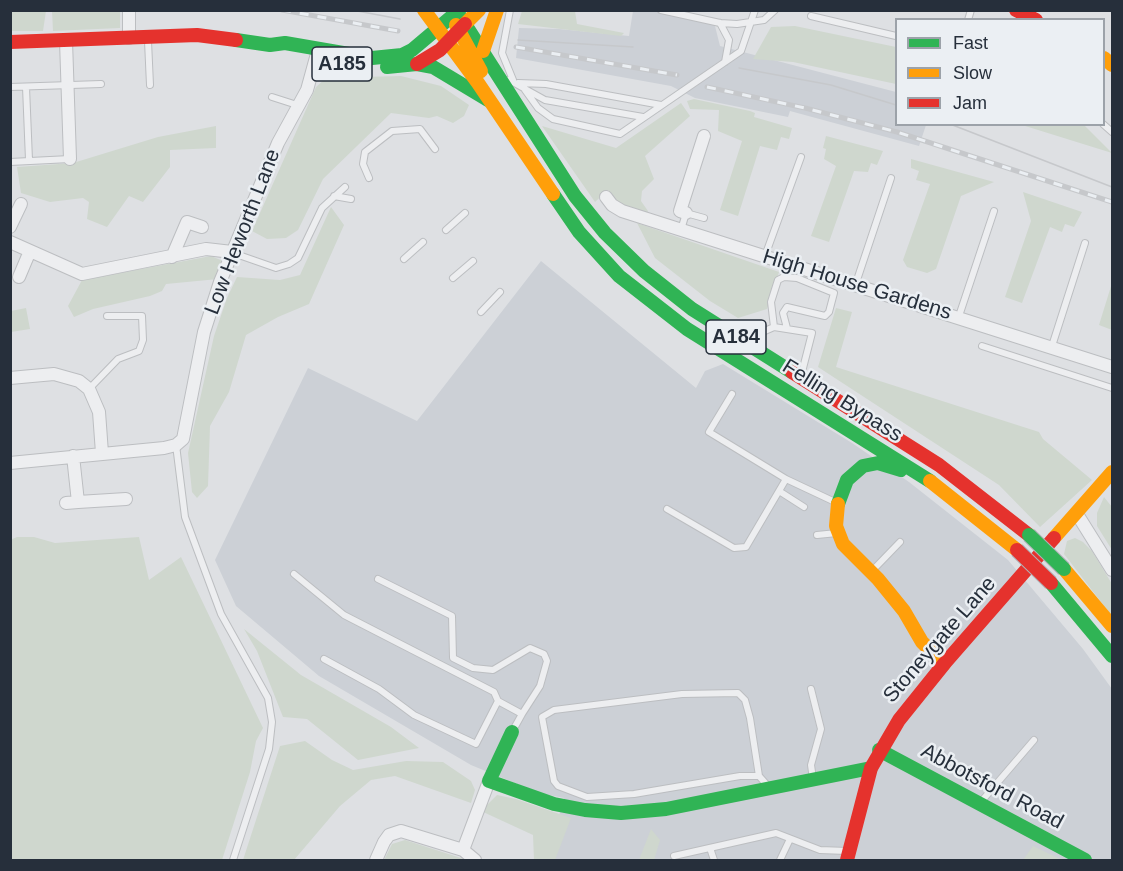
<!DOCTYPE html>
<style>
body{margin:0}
#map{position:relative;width:1123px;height:871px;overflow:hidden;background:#dee0e3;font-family:Arial,sans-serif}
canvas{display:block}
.frame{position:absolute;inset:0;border:12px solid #262f3b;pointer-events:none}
.legend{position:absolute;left:895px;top:18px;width:210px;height:108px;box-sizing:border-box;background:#ebeff3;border:2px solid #9ca2a9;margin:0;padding:8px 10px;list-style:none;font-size:18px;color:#262f3b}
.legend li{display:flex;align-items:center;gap:12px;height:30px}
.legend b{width:30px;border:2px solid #9ca2a9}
</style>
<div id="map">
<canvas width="1123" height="871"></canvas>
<div class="frame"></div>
<ul class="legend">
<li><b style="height:8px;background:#30b455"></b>Fast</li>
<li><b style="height:8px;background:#ff9f0a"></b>Slow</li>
<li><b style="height:8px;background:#e5322d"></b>Jam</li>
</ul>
</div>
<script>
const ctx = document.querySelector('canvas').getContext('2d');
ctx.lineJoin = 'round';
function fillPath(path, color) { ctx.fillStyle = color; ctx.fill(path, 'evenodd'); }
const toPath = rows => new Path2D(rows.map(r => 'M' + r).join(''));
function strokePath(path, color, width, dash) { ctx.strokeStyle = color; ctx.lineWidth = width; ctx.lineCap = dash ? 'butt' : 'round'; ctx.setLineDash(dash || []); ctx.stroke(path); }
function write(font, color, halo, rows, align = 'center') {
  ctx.font = font + ' Arial,sans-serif'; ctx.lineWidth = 5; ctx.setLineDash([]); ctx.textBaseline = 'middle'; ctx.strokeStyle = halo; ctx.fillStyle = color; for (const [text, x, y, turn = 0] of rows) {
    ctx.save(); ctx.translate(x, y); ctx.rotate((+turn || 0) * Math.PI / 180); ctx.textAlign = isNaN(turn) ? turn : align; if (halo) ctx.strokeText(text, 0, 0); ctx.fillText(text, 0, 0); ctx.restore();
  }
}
fillPath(toPath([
 [633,11,676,11,713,18,720,46,896,92,896,124,926,125,919,146,790,111,788,117,695,98,671,86,516,58,519,28,559,29,629,36],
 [541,261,696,388,705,371,723,364,852,443,909,482,1008,560,1083,649,1112,689,1112,860,546,860,564,798,539,793,471,765,319,676,236,606,215,560,308,368,417,421]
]), '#ccd0d6');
fillPath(toPath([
 [10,11,46,11,43,31,11,31],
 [52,11,120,11,120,28,53,31],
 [522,11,575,11,577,24,624,33,621,36,518,24],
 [795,26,896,47,896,84,793,62,753,59,771,27],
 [401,76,441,86,469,105,464,116,453,123,437,116,429,118,391,113,323,179,298,230,286,238,267,239,252,231,316,87,326,78],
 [694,99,750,111,755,113,754,117,792,128,789,139,781,137,777,150,760,146,738,216,720,210,742,141,718,131,719,110,690,109,687,101],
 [681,103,690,116,645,156,654,179,642,191,641,201,648,211,647,215,619,204,608,190,595,202,542,126,616,148],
 [1022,125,1084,125,1112,153],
 [216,126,216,148,170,150,170,167,143,202,129,196,107,227,87,219,89,202,83,198,50,202,21,193,17,167,73,163,158,137],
 [826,136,883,151,877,165,871,163,868,172,854,171,829,242,811,236,836,166,824,159,826,149,823,148],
 [911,159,994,182,961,196,936,269,927,273,907,267,903,260,930,184,916,180,919,171,911,168],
 [1023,192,1082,212,1074,227,1065,224,1062,232,1050,227,1022,303,1005,297,1031,221],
 [331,207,344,225,309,304,278,317,246,335,229,392,210,426,208,486,197,498,192,492,188,453,214,336,227,298,237,277,280,280,300,275],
 [637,223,779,272,767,309,738,318,710,301,655,258],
 [211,256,223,261,218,279,166,284,162,291,150,296,93,309,74,317,68,306,82,280],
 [1112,283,1112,330,1099,325],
 [26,308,30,329,11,332,11,311],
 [836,308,852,312,836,367,1039,432,1043,439,1092,480,1040,527,999,485,818,367],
 [1104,497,1112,507,1112,550,1097,526,1097,513],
 [17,537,34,537,55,543,139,537,149,580,181,557,263,728,256,741,250,772,222,860,11,860,10,540],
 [1075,538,1083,542,1092,551,1112,584,1112,616,1064,554,1067,541],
 [244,629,301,675,391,727,419,748,358,760,307,719,283,717,257,651],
 [305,741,332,760,353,770,406,761,443,762,471,781,475,790,471,803,395,776,371,780,340,806,294,860,243,860,280,746],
 [497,795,516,799,571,818,555,860,534,860,533,835,481,811],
 [651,829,660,840,654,860,639,860],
 [405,840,461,858,464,860,384,860,392,844],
 [1033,846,1062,860,1023,860]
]), '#cfd7ce');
const lane = toPath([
 [510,10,502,53,513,80],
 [661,10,720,23,737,24,764,20,775,10],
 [811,16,896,36],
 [968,20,971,10],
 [720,23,729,40,725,62],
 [148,41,150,85],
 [509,80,545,100,643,117],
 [518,83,546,84,661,105],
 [10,87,101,84],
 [26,87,29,160],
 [525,90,538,108,553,119,620,134,741,51,755,10],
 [272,97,297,105],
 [1103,124,1112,132],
 [10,162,70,159],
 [369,178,363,164,365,152,392,131,420,129,435,149],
 [334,196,351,199],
 [446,230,465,213],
 [681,230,686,213,704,218],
 [233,253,276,268,289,264,298,258,322,208,345,187],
 [765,256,801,157],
 [404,259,423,242],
 [453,278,473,261],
 [855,286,891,178],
 [481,312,500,292],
 [959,316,994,211],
 [774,327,771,302,778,280,784,277,797,278,834,293,829,312,825,316,787,307,783,313,787,328],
 [745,332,758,334,774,327,812,333,802,372],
 [982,346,1112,388],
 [1052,346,1085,243],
 [89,389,118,359,139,351,143,340,142,316,107,316],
 [732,394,709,432,786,479,835,502],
 [176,445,185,517,221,614,268,698,272,722,269,749,233,860],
 [779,491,804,507],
 [667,509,734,548,746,547,786,479],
 [817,535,837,533],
 [871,572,900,542],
 [294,574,344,615,494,692,498,701],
 [378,579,452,616,453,658,473,668,493,670,530,648,544,654,547,661,540,686,522,714],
 [324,659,379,689,414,715,476,744,498,701,522,714,512,732],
 [811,689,821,729,811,765,813,779],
 [759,776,740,776,634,794,587,797,558,786,554,781,542,717,554,710,682,694,738,693,745,700,750,718,759,776,767,785],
 [980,803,1034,740],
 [710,848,714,860],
 [674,856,776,833,820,850,847,851],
 [780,860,790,839]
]);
const street = toPath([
 [129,38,129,10],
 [66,41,70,159],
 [606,197,612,205,622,211,1112,367],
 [686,213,680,211,704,136],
 [10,227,21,204],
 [10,242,82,274,206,249,232,252],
 [172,257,187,222,202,227],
 [19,277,30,251],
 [10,378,54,374,79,381,89,389,99,412,102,453],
 [73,456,78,502,126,499],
 [10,463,164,448,176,445,183,439,204,332,220,282,278,143,307,90,318,50],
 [66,503,78,502],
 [1077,514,1112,570],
 [463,850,489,781],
 [376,860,384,842,389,835,401,831,463,850,475,860]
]);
strokePath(lane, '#bcbec1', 8);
strokePath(street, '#bcbec1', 14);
strokePath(lane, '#edeef0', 6);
strokePath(street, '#edeef0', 12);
strokePath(toPath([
 [456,10,575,196,605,233,644,271,692,309,792,372],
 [236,40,270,45,285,43,372,58,402,55,412,50,457,12],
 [387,67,417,64,433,67,488,100],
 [553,194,579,232,619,276,687,329,930,481],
 [838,504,847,480,863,466,878,463,901,470],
 [1051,583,1112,656],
 [512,732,489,781,554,804,585,810,621,813,666,809,871,768],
 [879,750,1085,860]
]), '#30b455', 14);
strokePath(toPath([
 [424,10,478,83,553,194],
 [465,24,479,10],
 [456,25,481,71],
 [483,51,497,10],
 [1104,58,1112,65],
 [930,481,1017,550],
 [838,504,836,526,843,544,878,579,904,611,922,642,944,664],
 [1054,538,1112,472],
 [1064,569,1112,626]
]), '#ff9f0a', 14);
strokePath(toPath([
 [1016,10,1036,20],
 [10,42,197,35,236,40],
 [417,64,440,50,465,24],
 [792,372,939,465,1029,535],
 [847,860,871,768,899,720,944,664,1054,538]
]), '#e5322d', 14);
strokePath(toPath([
 [352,10,400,19],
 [518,40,633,47],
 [739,68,831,85,896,105],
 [950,124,1112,187]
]), '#c6c8cb', 1.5);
const rail = toPath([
 [282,10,398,31],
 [516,47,677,75],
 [707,87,805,108,897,132,1112,202]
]);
strokePath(rail, '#c6c8cb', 5);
strokePath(rail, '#ebeff3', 3, [9]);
const fastBridge = toPath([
 [1029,535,1064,569]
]);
const jamBridge = toPath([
 [1017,550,1051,583]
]);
strokePath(fastBridge, '#b0b3b8', 16, []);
strokePath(jamBridge, '#b0b3b8', 16, []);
strokePath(fastBridge, '#30b455', 14);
strokePath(jamBridge, '#e5322d', 14);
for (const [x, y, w] of [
 [342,64,60],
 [736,337,60]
]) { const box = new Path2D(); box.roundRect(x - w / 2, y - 17, w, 34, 4.5); ctx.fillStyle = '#ebeff3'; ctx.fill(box); strokePath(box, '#262f3b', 1.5); }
write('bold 20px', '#262f3b', null, [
 ["A185",342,64],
 ["A184",736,337]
]);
write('21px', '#262f3b', '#ebeff3', [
 ["Low Heworth Lane",243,232,-69],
 ["High House Gardens",857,285,17],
 ["Felling Bypass",842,401,32],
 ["Stoneygate Lane",940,640,-49],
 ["Abbotsford Road",992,787,28]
]);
</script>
